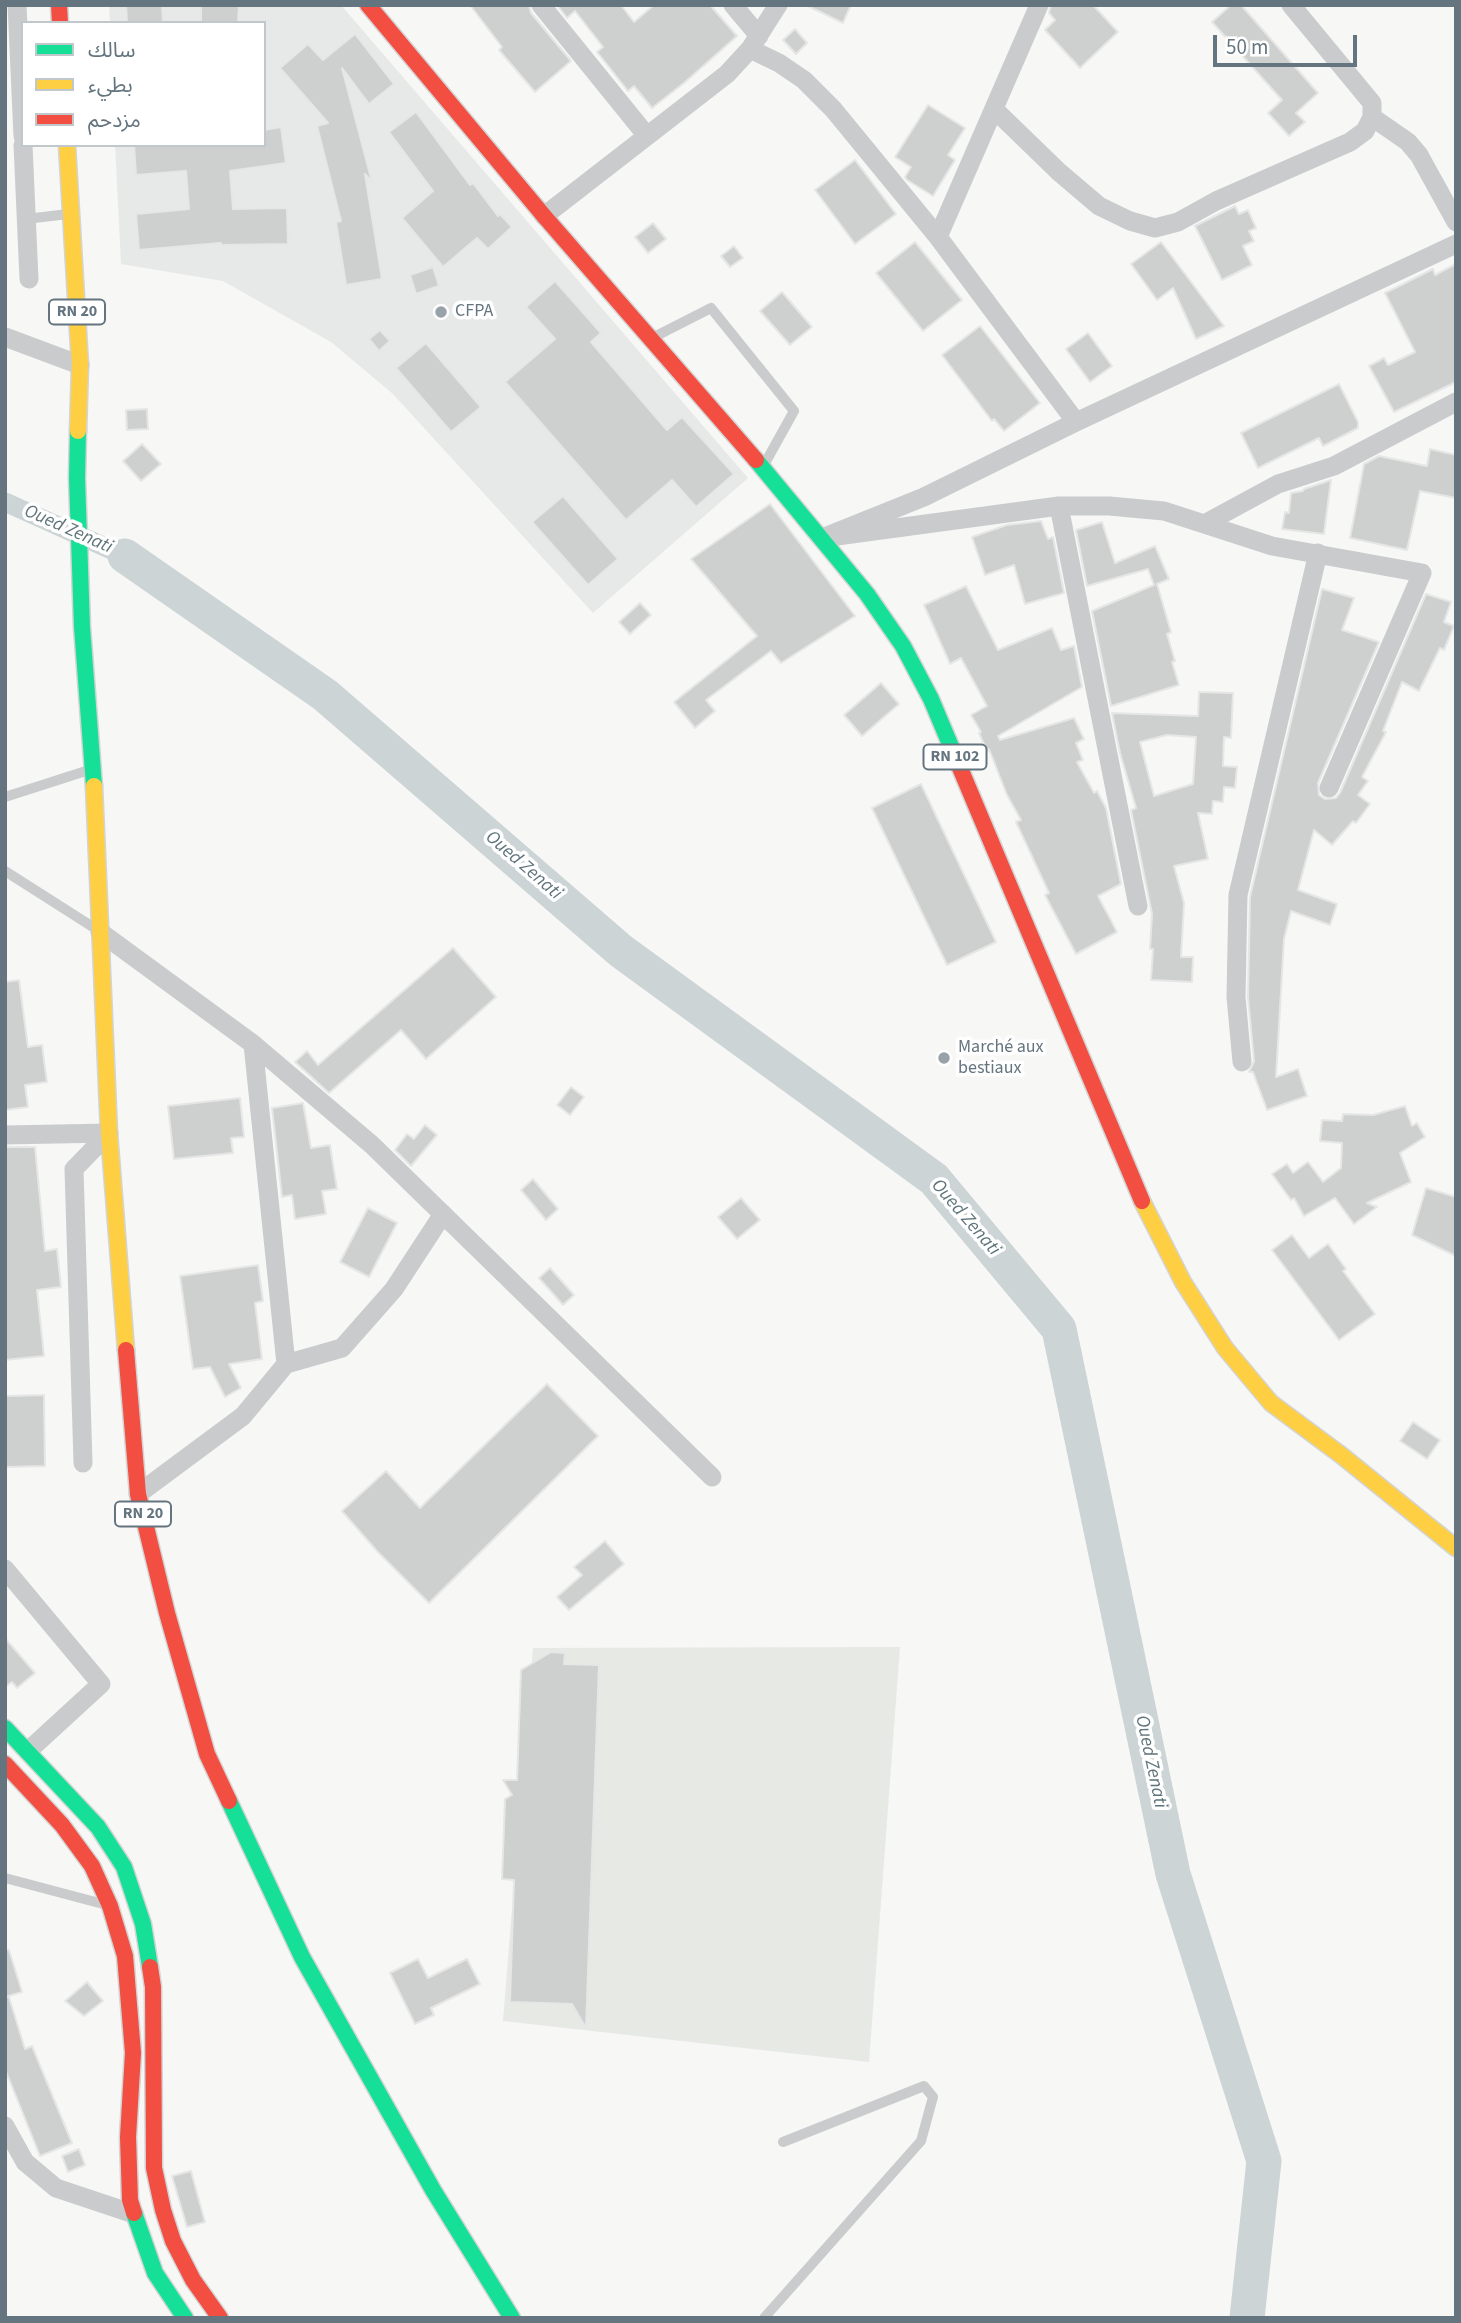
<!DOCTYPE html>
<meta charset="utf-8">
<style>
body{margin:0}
#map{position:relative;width:1461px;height:2323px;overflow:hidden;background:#f7f7f6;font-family:"Source Sans 3","Noto Sans Arabic",sans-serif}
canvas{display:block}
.frame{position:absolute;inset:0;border:7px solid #64757f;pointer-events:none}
.legend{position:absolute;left:21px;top:21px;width:245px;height:126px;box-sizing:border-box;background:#fff;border:2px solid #c1c8cc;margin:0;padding:9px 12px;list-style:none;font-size:21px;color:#64757f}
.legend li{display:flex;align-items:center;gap:14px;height:35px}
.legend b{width:35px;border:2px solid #c1c8cc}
.scale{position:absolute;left:1213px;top:35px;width:144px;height:32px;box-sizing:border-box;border:4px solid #64757f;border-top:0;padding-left:9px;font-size:21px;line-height:24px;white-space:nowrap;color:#64757f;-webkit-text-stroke:5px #fff;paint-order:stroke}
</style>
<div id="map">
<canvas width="1461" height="2323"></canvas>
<div class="frame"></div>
<ul class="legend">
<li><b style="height:9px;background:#16e098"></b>سالك</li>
<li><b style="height:9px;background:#ffcf43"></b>بطيء</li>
<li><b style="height:9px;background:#f24e42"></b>مزدحم</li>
</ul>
<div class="scale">50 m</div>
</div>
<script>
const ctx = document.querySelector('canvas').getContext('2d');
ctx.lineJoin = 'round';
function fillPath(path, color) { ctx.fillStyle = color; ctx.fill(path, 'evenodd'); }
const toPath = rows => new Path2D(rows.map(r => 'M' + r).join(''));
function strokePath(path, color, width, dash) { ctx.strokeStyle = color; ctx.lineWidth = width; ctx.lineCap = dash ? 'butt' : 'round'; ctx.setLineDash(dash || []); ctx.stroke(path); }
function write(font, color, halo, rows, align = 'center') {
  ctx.font = font + ' "Source Sans 3",sans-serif'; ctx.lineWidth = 7; ctx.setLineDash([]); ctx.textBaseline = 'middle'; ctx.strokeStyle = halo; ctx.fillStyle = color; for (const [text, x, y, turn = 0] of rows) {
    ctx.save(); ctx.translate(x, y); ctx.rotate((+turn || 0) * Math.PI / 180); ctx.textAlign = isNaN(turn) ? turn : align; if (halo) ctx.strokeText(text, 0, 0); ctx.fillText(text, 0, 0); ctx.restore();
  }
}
fillPath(toPath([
 [109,5,341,5,748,478,593,613,393,394,331,342,223,281,121,264,115,145,264,145,264,23,110,23]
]), '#e7e9e8');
fillPath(toPath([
 [900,1647,869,2062,503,2021,533,1648]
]), '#e6e9e4');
strokePath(toPath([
 [5,502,125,556]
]), '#ccd4d6', 19);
strokePath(toPath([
 [125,556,325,695,621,951,934,1179,1059,1329,1173,1874,1264,2161,1247,2318]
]), '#ccd4d6', 35);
const building = toPath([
 [126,5,162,5,163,23,127,23,126,5],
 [201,5,239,5,238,23,201,23,201,5],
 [470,5,529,5,531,13,571,61,535,92,499,50,502,47,470,5],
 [557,5,621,5,634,22,654,5,710,5,737,36,684,83,652,108,634,86,628,91,597,52,603,47,575,11,567,18,557,5],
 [806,5,851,5,843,23,806,5],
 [1051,5,1093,5,1118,32,1080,68,1045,30,1055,20,1049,13,1051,5],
 [1231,5,1241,5,1318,93,1296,113,1305,122,1289,136,1268,113,1282,100,1212,22,1231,5],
 [795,29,807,43,796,54,783,40,795,29],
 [355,34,394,84,369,104,342,68,372,182,365,174,382,279,346,285,336,222,341,221,317,126,328,123,280,68,308,44,323,60,355,34],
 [928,105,965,128,948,155,955,160,933,196,907,180,905,177,911,167,895,157,928,105],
 [416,112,470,185,473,183,498,216,500,214,512,227,488,249,477,238,443,267,402,218,433,191,389,132,416,112],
 [281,127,286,163,230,171,233,209,287,208,288,244,221,245,221,243,139,250,136,214,189,209,186,171,136,175,134,145,264,145,264,130,281,127],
 [855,160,896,214,855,244,815,190,855,160],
 [1235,206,1239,214,1248,210,1256,228,1249,231,1254,241,1243,246,1252,265,1222,280,1195,226,1235,206],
 [653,223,666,239,648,253,635,237,653,223],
 [915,242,962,300,923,331,876,273,915,242],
 [1161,242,1224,326,1196,339,1173,288,1157,300,1131,264,1161,242],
 [734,246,743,258,730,267,721,256,734,246],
 [1456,264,1456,382,1394,412,1369,366,1384,358,1388,365,1415,352,1385,293,1433,269,1435,275,1456,264],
 [433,267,439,286,416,294,410,275,433,267],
 [555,281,601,333,591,342,667,430,682,417,734,474,696,507,672,480,626,520,505,382,555,339,526,307,555,281],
 [782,292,812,327,790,345,760,311,782,292],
 [980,326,1040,403,1004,431,994,419,992,421,942,355,980,326],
 [380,330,390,341,379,351,369,339,380,330],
 [1088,333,1112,366,1090,382,1066,349,1088,333],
 [426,343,481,407,451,432,396,368,426,343],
 [1339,384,1358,422,1358,428,1323,446,1319,438,1258,468,1241,433,1339,384],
 [147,409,148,429,127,430,126,410,147,409],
 [142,444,161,464,141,481,123,461,142,444],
 [1430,449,1456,455,1456,498,1420,491,1407,550,1350,538,1364,464,1379,456,1427,466,1430,449],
 [1331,480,1324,534,1282,529,1285,512,1289,513,1291,493,1303,491,1304,489,1331,480],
 [563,496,618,559,588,585,532,522,563,496],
 [770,504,855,616,781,663,771,651,706,700,715,711,695,728,674,702,757,636,691,559,770,504],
 [1041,521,1048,539,1053,537,1064,593,1025,604,1014,565,985,575,972,537,1007,525,1041,521],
 [1102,522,1115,563,1155,546,1169,579,1157,584,1171,632,1167,634,1175,661,1172,662,1179,685,1111,706,1092,611,1154,585,1148,569,1087,586,1076,530,1102,522],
 [966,586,998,650,1052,628,1061,650,1074,646,1082,687,998,736,1000,740,1074,718,1084,739,1076,743,1083,760,1077,762,1094,793,1097,791,1106,808,1121,884,1098,896,1117,932,1076,954,1045,895,1049,893,1016,822,1021,820,1007,795,989,749,987,751,979,733,981,732,971,715,987,706,961,658,950,664,924,605,966,586],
 [1322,589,1354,598,1342,630,1379,642,1318,783,1319,795,1325,799,1336,798,1340,793,1426,594,1451,602,1444,622,1454,626,1444,650,1440,648,1419,691,1402,682,1383,731,1386,732,1362,777,1368,781,1358,795,1370,804,1356,823,1353,821,1332,845,1314,830,1298,890,1337,904,1330,925,1291,911,1284,939,1276,1077,1298,1069,1307,1096,1267,1110,1253,1072,1249,1072,1254,1061,1248,997,1250,897,1322,589],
 [640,603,651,615,630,634,619,622,640,603],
 [881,683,899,704,862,736,844,715,881,683],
 [1199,692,1233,693,1231,738,1224,737,1223,766,1237,767,1235,788,1224,787,1223,802,1213,801,1212,814,1198,813,1208,859,1174,866,1184,903,1181,957,1193,957,1192,982,1151,980,1153,949,1150,949,1152,914,1131,810,1136,808,1120,753,1112,713,1198,716,1199,692],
 [1167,735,1196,737,1193,784,1154,796,1140,742,1167,735],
 [921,784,996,942,947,965,872,808,921,784],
 [453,948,496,997,426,1059,401,1030,329,1093,295,1062,307,1051,318,1065,453,948],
 [19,980,28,1047,42,1045,47,1082,25,1085,28,1107,5,1110,5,982,19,980],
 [571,1087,584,1097,570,1115,557,1105,571,1087],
 [240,1098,244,1137,231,1138,233,1153,174,1159,168,1106,240,1098],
 [303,1103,311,1148,330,1145,337,1189,322,1191,326,1214,295,1219,292,1195,282,1197,272,1108,303,1103],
 [1405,1106,1412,1126,1417,1123,1425,1137,1400,1153,1411,1182,1367,1203,1377,1207,1354,1224,1335,1198,1304,1216,1294,1198,1291,1200,1272,1174,1287,1164,1293,1173,1308,1162,1323,1182,1341,1168,1342,1143,1320,1141,1322,1120,1342,1121,1343,1114,1373,1115,1405,1106],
 [425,1125,437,1135,411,1166,395,1150,407,1134,414,1139,425,1125],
 [5,1147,35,1147,45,1251,57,1249,61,1287,37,1290,44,1356,5,1360,5,1147],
 [533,1179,558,1209,546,1220,521,1190,533,1179],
 [1426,1188,1456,1197,1456,1256,1412,1235,1426,1188],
 [741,1198,760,1220,737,1239,718,1217,741,1198],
 [368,1208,397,1223,369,1277,340,1262,368,1208],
 [1292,1235,1309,1258,1328,1244,1346,1269,1343,1271,1375,1314,1339,1340,1272,1250,1292,1235],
 [258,1265,263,1301,255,1303,262,1359,229,1364,241,1388,225,1397,210,1367,193,1369,180,1276,258,1265],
 [550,1268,574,1295,563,1305,539,1278,550,1268],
 [547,1384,598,1436,429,1603,377,1551,342,1511,386,1471,420,1508,547,1384],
 [44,1395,45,1466,5,1467,5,1396,44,1395],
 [1413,1422,1440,1440,1427,1459,1400,1441,1413,1422],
 [605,1541,624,1564,569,1610,557,1597,582,1575,574,1567,605,1541],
 [5,1638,35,1673,17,1688,12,1682,5,1687,5,1638],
 [551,1652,565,1653,564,1664,599,1665,586,2028,572,2004,510,2002,514,1880,502,1879,505,1799,512,1795,503,1780,517,1780,521,1670,551,1652],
 [5,1950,9,1950,22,1992,5,1997,5,1950],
 [418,1959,428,1978,467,1959,480,1984,431,2008,434,2015,415,2024,390,1973,418,1959],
 [87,1982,103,2001,84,2016,65,2001,87,1982],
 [5,1997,9,1997,25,2049,32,2046,72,2143,40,2156,5,2069,5,1997],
 [79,2149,85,2165,68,2172,62,2156,79,2149],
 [191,2171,205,2222,187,2227,172,2176,191,2171]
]);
fillPath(building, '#ced0d0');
strokePath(building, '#e6e6e6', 2);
const fast = toPath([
 [78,431,77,478,82,627,94,786],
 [756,460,867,594,903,646,931,699,955,756],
 [5,1728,98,1827,124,1867,143,1924,150,1967],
 [229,1801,302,1957,433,2190,512,2318],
 [134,2213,155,2273,185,2318]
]);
const slow = toPath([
 [67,145,80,365,78,431],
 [94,786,109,1133,126,1350],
 [1142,1201,1183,1282,1225,1348,1271,1403,1341,1455,1456,1548]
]);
const jam = toPath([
 [59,5,60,23],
 [368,5,544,216,756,460],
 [955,756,1142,1201],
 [126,1350,138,1494,167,1613,207,1754,229,1801],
 [5,1764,62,1825,92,1866,110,1906,125,1956,133,2053,128,2137,130,2200,134,2213],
 [150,1967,153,1987,154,2168,163,2210,173,2241,193,2280,220,2318]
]);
strokePath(fast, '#d3d4d4', 19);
strokePath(slow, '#d3d4d4', 19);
strokePath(jam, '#d3d4d4', 19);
strokePath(toPath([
 [26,219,68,214],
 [654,337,711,308,794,411,764,465],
 [5,797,89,770],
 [5,871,96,929],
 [5,1878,103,1904],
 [764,2318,921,2141,933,2097,924,2086,783,2142]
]), '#cacbcc', 10);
strokePath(toPath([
 [17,5,23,136],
 [541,5,647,136],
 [733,5,759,36],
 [750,49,779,63,804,80,833,109,938,237,1076,422],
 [994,109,1059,172,1099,206,1130,221,1155,228,1178,222,1216,201,1350,142,1365,131,1372,117,1372,103,1291,5],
 [1372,117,1408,142,1419,155,1456,222],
 [23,145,29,279],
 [544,216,727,74,750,49,778,5],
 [938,237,1039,5],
 [5,337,80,365],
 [1059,506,1138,906],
 [1206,523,1278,484,1334,466,1456,402],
 [1329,788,1422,573,1272,546,1164,511,1109,506,1059,506,822,538,924,497,1076,422,1456,244],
 [100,932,253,1044,372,1145,712,1477],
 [1242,1062,1236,997,1238,895,1318,553],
 [5,1135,109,1133],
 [286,1364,342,1348,394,1289,443,1214],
 [83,1463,74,1169,109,1133],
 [138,1494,243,1416,286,1364,253,1044],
 [5,1569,101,1684,28,1751],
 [5,2126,25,2162,56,2188,134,2214]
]), '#cacbcc', 19);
strokePath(fast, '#16e098', 16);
strokePath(slow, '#ffcf43', 16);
strokePath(jam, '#f24e42', 16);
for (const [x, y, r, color] of [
 [441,312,7,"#97a2a9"],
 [944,1058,7,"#97a2a9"]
]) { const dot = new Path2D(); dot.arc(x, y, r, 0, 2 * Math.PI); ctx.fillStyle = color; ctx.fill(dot); strokePath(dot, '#fff', 2.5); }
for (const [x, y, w] of [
 [77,312,56],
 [955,757,63],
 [143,1514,56]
]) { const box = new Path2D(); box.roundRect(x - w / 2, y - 12.5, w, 25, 5); ctx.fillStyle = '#fff'; ctx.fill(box); strokePath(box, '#64757f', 2); }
write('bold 16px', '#64757f', null, [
 ["RN 20",77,312],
 ["RN 102",955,757],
 ["RN 20",143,1514]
]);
write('18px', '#64757f', '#fff', [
 ["CFPA",455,312],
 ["Marché aux",958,1048],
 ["bestiaux",958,1069]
], 'left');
write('italic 19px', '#5f747a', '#fff', [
 ["Oued Zenati",68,530,24],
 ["Oued Zenati",523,866,41],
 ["Oued Zenati",965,1218,49],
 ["Oued Zenati",1150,1762,78]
]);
</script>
